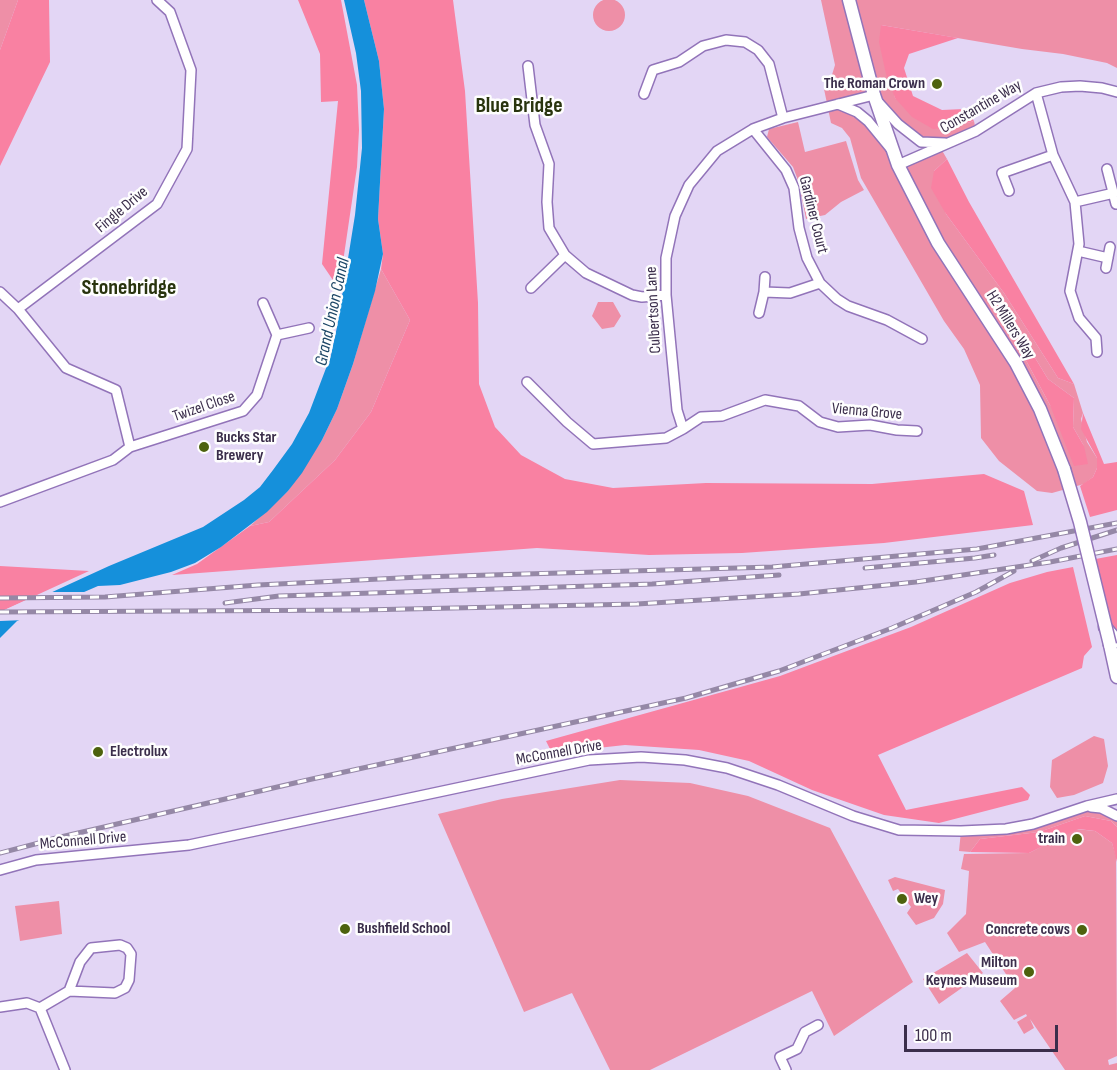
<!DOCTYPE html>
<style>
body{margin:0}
#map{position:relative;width:1117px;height:1070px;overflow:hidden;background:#e3d6f5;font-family:"Sofia Sans Condensed",sans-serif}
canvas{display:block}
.scale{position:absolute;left:904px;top:1025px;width:154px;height:27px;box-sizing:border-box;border:3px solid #3b2e4b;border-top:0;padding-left:8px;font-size:18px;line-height:21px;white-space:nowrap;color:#3b2e4b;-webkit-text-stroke:4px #fefefe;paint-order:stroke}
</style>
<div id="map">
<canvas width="1117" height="1070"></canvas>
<div class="scale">100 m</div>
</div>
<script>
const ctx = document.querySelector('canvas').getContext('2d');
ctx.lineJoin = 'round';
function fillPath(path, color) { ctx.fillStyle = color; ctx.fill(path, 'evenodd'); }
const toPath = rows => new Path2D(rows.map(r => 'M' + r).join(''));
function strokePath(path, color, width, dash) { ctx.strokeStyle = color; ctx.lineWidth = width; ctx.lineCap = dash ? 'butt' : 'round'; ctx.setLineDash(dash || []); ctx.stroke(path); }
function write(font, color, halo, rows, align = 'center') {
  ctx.font = font + ' "Sofia Sans Condensed",sans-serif'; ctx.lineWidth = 5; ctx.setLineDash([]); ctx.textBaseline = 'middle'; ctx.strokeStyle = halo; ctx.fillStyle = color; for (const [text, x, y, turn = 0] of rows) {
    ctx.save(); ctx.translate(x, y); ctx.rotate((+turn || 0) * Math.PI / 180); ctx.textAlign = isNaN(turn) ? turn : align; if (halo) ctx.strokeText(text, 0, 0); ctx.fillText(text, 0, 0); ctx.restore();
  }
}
fillPath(toPath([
 '593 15a16 16 0 1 1 32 0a16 16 0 1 1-32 0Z',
 [0,0,18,0,0,50],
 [821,0,847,0,857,18,856,0,1117,0,1117,68,1107,63,1063,54,1022,49,881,25,895,98,953,127,974,121,976,131,949,143,921,142,875,99,840,104,857,112,898,164,940,147,947,159,934,171,946,214,1004,293,1058,378,1074,384,1083,413,1081,419,1087,442,1097,458,1097,468,1093,477,1084,484,1052,493,1037,491,999,461,981,438,980,385,964,349,944,321,861,178,850,138,842,128,831,123,824,89,831,78,835,65],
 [1001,302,1048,379,1074,398,1073,427,1084,446,1050,405,1022,353],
 [798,122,805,152,846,141,858,180,864,190,841,202,825,215,806,219,799,183,793,167,767,137,769,129],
 [381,269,410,320,371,412,335,460,269,522,250,526,288,491,322,440,337,409,353,364],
 [598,302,613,302,621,316,614,327,602,329,592,316],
 [1094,736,1104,739,1108,766,1103,783,1074,795,1057,798,1050,787,1052,760],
 [620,780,690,783,748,796,830,828,913,982,834,1036,812,991,650,1070,610,1070,572,993,524,1012,438,814,502,799],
 [1083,807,1117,816,1117,827,1111,821,1085,816,1039,832,980,839,970,852,959,851,961,831,1006,829],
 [1076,829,1095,831,1112,843,1116,856,1117,1056,1108,1060,1109,1065,1117,1063,1117,1070,1065,1070,1030,1019,1034,1028,1024,1034,1017,1022,1027,1016,1026,1014,1014,1020,1000,1001,1015,988,985,942,959,952,947,933,966,914,969,871,961,869,964,854,1029,853],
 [895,877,945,890,943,904,934,918,916,925,907,913,911,907,898,889,893,891,888,880],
 [59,901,62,934,20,941,15,906],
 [967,953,983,973,939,1004,923,979]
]), '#ee8fa7');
fillPath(toPath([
 [18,0,49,0,50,62,0,166,0,50],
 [298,0,341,0,357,85,359,130,357,167,339,289,322,264,338,101,321,102,320,54],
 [364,0,453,0,465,91,478,303,479,384,495,427,521,455,565,479,613,488,706,483,872,484,984,474,1024,491,1033,525,884,543,742,553,649,555,537,548,172,575,197,564,250,526,269,522,335,460,371,412,410,320,381,269,383,254,378,219,384,109,379,61],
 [881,25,958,38,909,54,904,68,913,96,942,110,964,109,974,121,953,127,933,129,912,117,895,98,886,74,879,42],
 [947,159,969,202,1074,384,1058,378,1004,293,946,214,931,188,934,171],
 [991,301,1001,302,1048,379,1074,398,1073,427,1084,446,1088,464,1074,466,1050,405,1022,353,993,310],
 [1083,413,1104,464,1117,462,1117,510,1090,517,1080,486,1093,477,1097,468,1097,458,1081,429],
 [1117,555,1117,665,1090,560],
 [0,566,89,571,0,612],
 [1073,567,1092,647,1084,656,1082,668,878,755,906,810,1022,787,1030,795,1028,800,939,823,884,815,812,790,749,761,699,750,625,745,552,753,546,741,780,676,911,627,1010,583,1047,572],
 [1085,816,1111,821,1117,827,1117,862,1112,843,1095,831,1078,829,1029,853,970,852,980,839,1039,832]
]), '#f981a2');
fillPath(toPath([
 [344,0,364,0,379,61,384,109,378,219,383,254,375,291,353,364,337,409,322,440,302,473,288,491,267,512,221,547,195,563,171,572,120,585,98,586,17,621,0,638,0,616,109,566,203,527,244,500,260,487,273,470,292,444,309,413,331,355,337,327,355,215,362,148,361,91,356,53]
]), '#1590db');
fillPath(toPath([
 [45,592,93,592,25,620,0,621,0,612]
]), '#e3d6f5');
const street = toPath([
 [528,66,535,125,549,164,547,202,549,228,565,255,586,273,632,295,642,297,666,295],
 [1036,93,1053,155,1075,202,1079,244,1070,291,1079,318,1096,338,1097,352],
 [644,94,653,70,679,62,703,46,726,40,745,42,758,50,769,64,783,118],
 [879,103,898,124,921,142,945,143],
 [838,104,857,112,868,121,891,149],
 [753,129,786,170,794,188,799,228,807,258,820,283,837,299,848,306,887,320,922,339],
 [898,165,976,131,1036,93,1061,87,1080,86,1102,88,1117,92],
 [1107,169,1116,204],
 [1009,191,1002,173,1053,155],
 [1075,202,1114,193],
 [1078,251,1108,258],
 [1106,268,1110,247],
 [531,288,565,255],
 [0,292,18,309,66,368,116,390,130,447,113,460,0,502],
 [764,292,790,293,820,283],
 [18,309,157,204,187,149,191,70,170,12,157,0],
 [759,313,764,292,765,277],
 [277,335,309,328],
 [527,382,567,422,593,444,666,438,683,429,677,410,666,295,666,258,675,216,689,185,717,151,753,129,783,118,874,95],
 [683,429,701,417,722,416,765,400,799,406,820,422,838,427,870,425,897,430,917,431],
 [130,447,243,411,257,395,277,335,263,303],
 [1091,807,1101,808,1117,816],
 [0,870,36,860,189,845,589,760,641,757,685,760,727,768,778,785,853,816,899,830,961,831,1006,829,1033,824,1087,806,1117,799],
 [0,1007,27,1003,40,1008],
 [40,1008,69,991,115,993,125,988,129,980,131,954,127,948,120,945,91,948,80,962,69,991],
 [40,1008,65,1070],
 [786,1070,780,1057,797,1049,805,1032,818,1025]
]);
const secondary = toPath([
 [849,0,874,95,898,165,938,243,1016,363,1040,409,1064,469],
 [1105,627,1117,641],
 [1110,645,1117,677]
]);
strokePath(street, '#9274b9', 12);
strokePath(secondary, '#9274b9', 15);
strokePath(street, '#fff', 9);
strokePath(secondary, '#fff', 12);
const rail = toPath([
 [1032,561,1061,548,1117,530],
 [865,568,975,558,994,555],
 [0,598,105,597,258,585,420,577,772,567,977,549,1117,523],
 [225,603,279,596,652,584,779,575],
 [0,612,362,610,637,604,799,594,916,582,1050,562,1117,549],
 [52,839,312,779,686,698,779,671,892,628,976,592,1014,571],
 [0,853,58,838]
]);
strokePath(rail, '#9588a6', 5);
strokePath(rail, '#fefefe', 3, [9]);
const secondaryBridge = toPath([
 [1064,469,1080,522,1110,645]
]);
strokePath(secondaryBridge, '#9274b9', 15, []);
strokePath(secondaryBridge, '#fff', 12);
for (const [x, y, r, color] of [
 [937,84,6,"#4d620e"],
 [204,447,6,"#4d620e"],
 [98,752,6,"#4d620e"],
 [1077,839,6,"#4d620e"],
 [902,899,6,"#4d620e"],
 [345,929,6,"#4d620e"],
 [1082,930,6,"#4d620e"],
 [1029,972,6,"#4d620e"]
]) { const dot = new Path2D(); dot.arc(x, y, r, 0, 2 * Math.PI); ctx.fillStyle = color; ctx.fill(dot); strokePath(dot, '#fefefe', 2); }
write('bold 16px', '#3b2e4b', '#fefefe', [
 ["The Roman Crown",925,84],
 ["Bucks Star",216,438,"left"],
 ["Brewery",216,456,"left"],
 ["Electrolux",110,752,"left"],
 ["train",1065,839],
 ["Wey",914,899,"left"],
 ["Bushfield School",357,929,"left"],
 ["Concrete cows",1070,930],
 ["Milton",1017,963],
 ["Keynes Museum",1017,981]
], 'right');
write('16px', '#3b2e4b', '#fefefe', [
 ["Constantine Way",981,107,-30],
 ["Fingle Drive",122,210,-40],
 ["Gardiner Court",813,215,76],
 ["Culbertson Lane",654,310,-93],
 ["H2 Millers Way",1010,325,58],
 ["Twizel Close",204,407,-19],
 ["Vienna Grove",867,412,5],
 ["McConnell Drive",559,753,-10],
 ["McConnell Drive",83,841,-5]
]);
write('italic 18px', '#1c4666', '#fefefe', [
 ["Grand Union Canal",333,312,-78]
]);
write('bold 22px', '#29340e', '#fefefe', [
 ["Blue Bridge",519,106],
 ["Stonebridge",129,288]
]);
</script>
